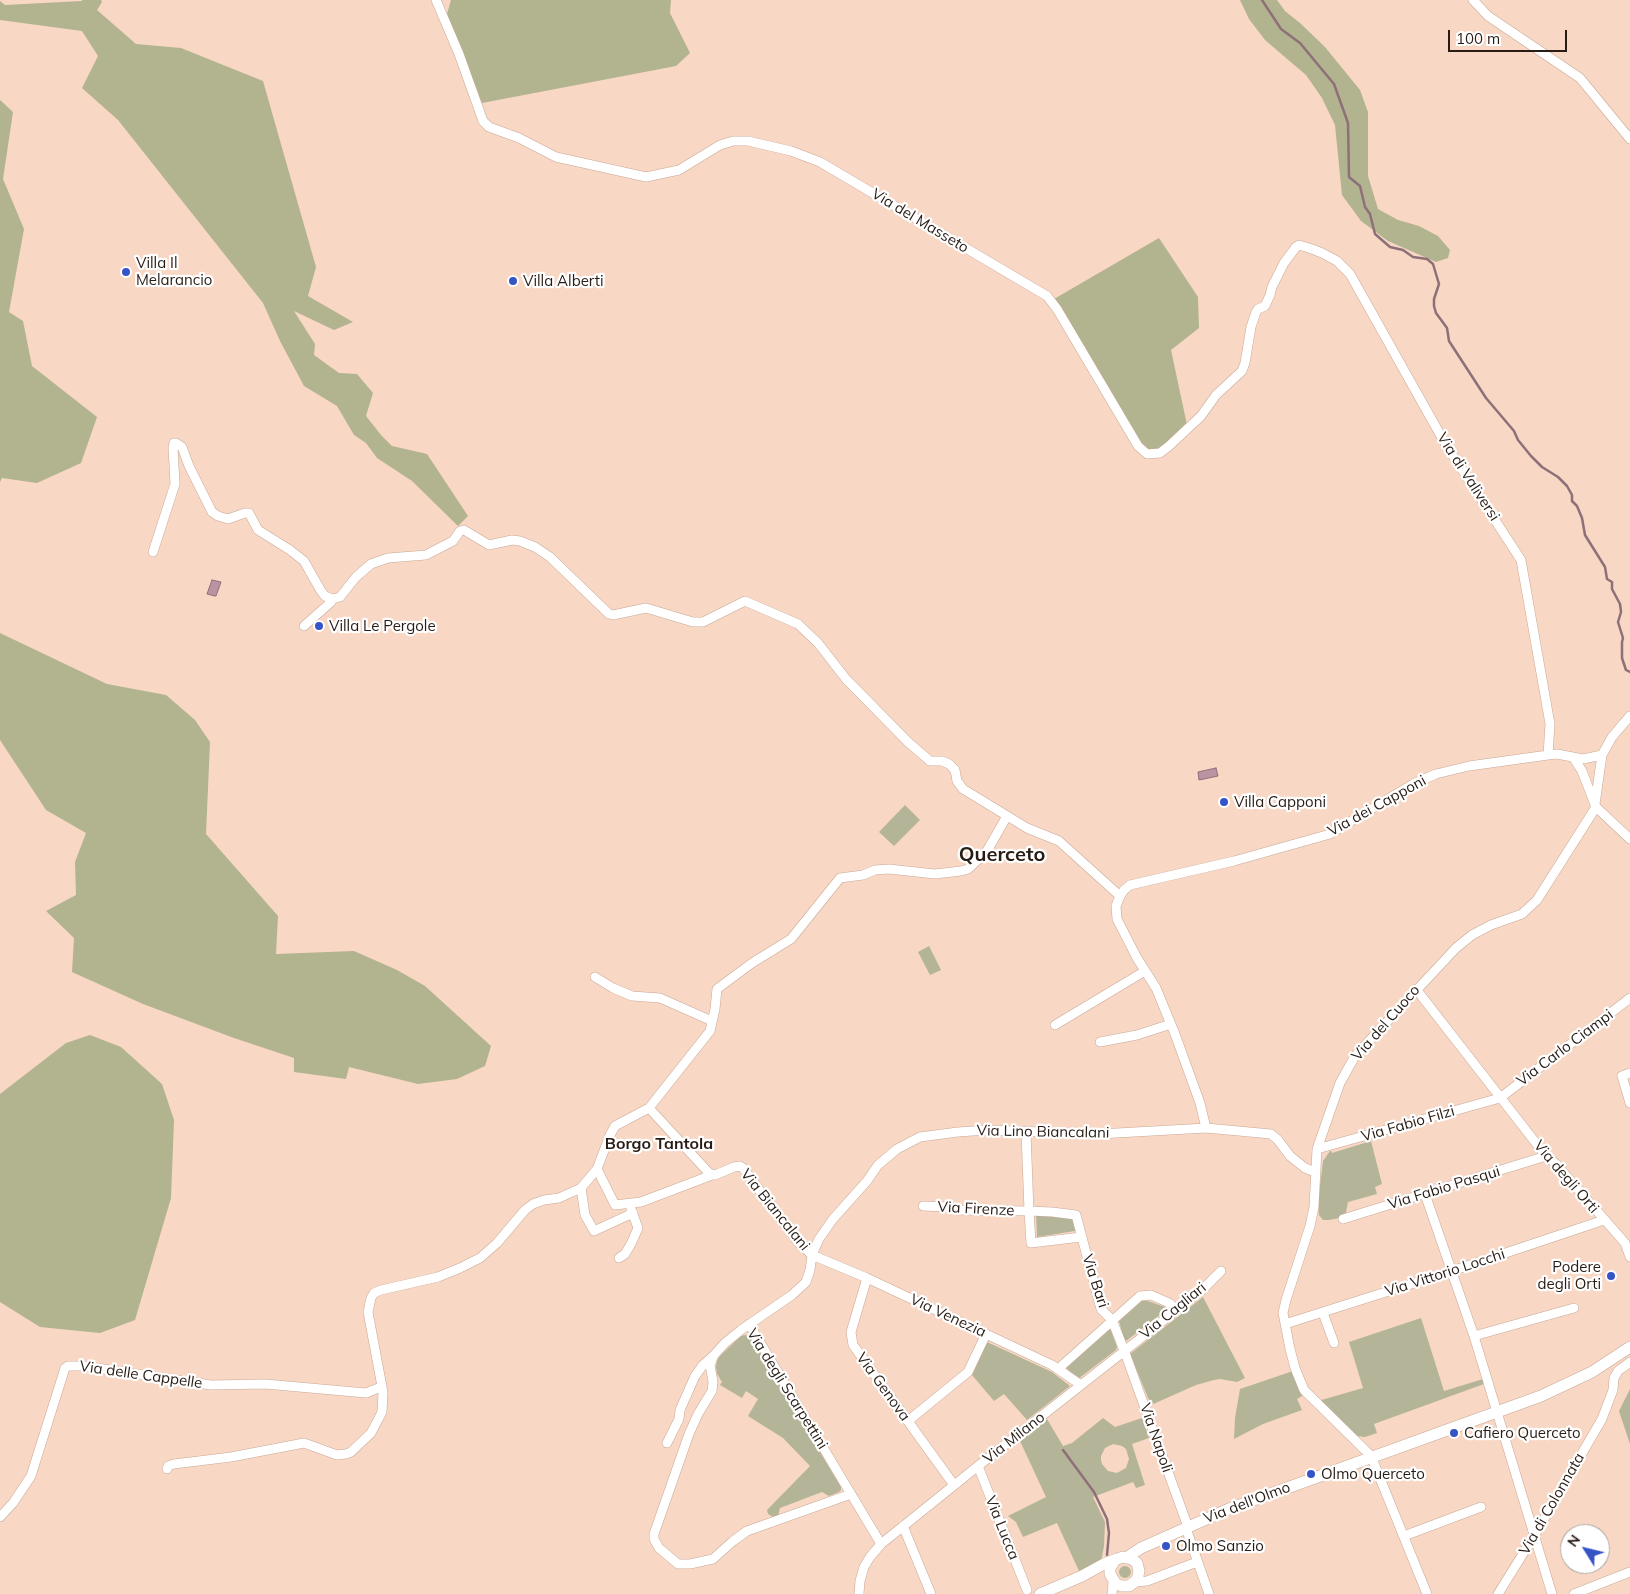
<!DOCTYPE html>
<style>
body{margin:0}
#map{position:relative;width:1630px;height:1594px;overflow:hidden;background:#f8d7c4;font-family:Mulish,sans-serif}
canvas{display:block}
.north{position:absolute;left:1560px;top:1524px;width:50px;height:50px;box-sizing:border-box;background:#fff;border:1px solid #a9a4a1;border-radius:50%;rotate:306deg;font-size:14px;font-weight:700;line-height:20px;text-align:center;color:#281c15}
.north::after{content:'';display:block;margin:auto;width:18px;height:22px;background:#3554c5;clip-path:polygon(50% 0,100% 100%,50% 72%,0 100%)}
.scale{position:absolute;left:1448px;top:30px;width:119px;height:22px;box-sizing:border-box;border:2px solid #281c15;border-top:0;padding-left:6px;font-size:15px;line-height:18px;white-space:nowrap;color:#281c15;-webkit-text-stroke:4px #fff;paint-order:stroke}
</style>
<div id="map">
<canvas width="1630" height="1594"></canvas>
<div class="north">N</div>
<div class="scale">100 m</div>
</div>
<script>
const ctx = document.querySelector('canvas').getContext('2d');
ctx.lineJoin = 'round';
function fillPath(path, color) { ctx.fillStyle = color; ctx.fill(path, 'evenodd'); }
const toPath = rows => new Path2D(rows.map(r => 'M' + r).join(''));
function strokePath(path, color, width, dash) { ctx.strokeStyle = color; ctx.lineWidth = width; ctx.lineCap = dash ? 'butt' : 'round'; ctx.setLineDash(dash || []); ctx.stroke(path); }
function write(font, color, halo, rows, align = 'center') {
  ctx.font = font + ' Mulish,sans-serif'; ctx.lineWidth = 4.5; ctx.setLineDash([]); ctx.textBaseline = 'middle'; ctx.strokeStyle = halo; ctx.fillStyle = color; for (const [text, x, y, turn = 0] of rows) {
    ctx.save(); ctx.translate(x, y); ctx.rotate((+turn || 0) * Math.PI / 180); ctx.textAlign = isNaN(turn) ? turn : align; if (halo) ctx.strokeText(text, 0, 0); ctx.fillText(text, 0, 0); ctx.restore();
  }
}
fillPath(toPath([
 [905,805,920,820,894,846,879,832],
 [929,946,941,970,930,975,918,952],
 [1371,1141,1382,1184,1375,1187,1377,1194,1348,1202,1345,1217,1329,1220,1323,1220,1319,1215,1318,1203,1323,1161,1330,1151,1331,1151,1332,1153],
 [1036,1213,1074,1216,1076,1228,1075,1231,1037,1237],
 [1203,1297,1245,1378,1237,1382,1220,1379,1214,1380,1196,1385,1151,1405,1130,1354],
 [1142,1301,1148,1301,1165,1307,1165,1311,1126,1341,1124,1340,1119,1321],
 [1421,1318,1444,1391,1483,1379,1484,1384,1374,1424,1377,1433,1365,1437,1355,1436,1318,1401,1363,1388,1349,1342],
 [1109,1330,1111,1330,1117,1347,1116,1350,1078,1379,1067,1369,1067,1367],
 [746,1335,752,1339,841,1487,841,1490,839,1492,829,1496,822,1492,780,1508,778,1516,773,1517,768,1514,767,1510,810,1466,783,1438,748,1416,758,1399,746,1391,742,1398,720,1385,722,1382,717,1374,716,1367,717,1360,721,1355,741,1336],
 [987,1342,1052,1372,1070,1386,1027,1420,1004,1394,994,1401,972,1375],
 [1293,1371,1302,1396,1297,1399,1302,1410,1263,1424,1234,1439,1235,1418,1240,1389],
 [1630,1389,1630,1444,1619,1411],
 [1103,1418,1115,1427,1142,1418,1149,1438,1132,1444,1145,1485,1136,1488,1133,1482,1093,1497,1105,1522,1104,1546,1101,1562,1079,1571,1057,1523,1023,1537,1016,1522,1008,1516,1046,1497,1020,1441,1047,1419,1063,1446,1072,1443],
 [1113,1444,1122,1446,1126,1449,1129,1459,1126,1468,1117,1473,1108,1471,1102,1464,1101,1460,1101,1456,1105,1448],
 '1119 1572a6 6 0 1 1 12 0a6 6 0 1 1-12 0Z'
]), '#b4b598');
fillPath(toPath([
 [82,0,101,0,102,2,97,10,136,44,181,48,263,81,316,267,308,296,353,322,334,330,294,311,315,344,314,355,339,373,357,374,373,393,366,416,381,435,392,446,427,454,468,516,458,526,412,481,377,458,366,443,354,435,337,406,304,386,280,341,263,303,118,120,82,88,98,56,82,31,0,20,0,1,5,5,82,1],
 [451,0,671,0,670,13,690,53,676,66,482,103,447,14],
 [1240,0,1277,0,1285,11,1300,23,1325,47,1360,90,1368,112,1368,176,1378,209,1398,220,1419,226,1438,236,1450,250,1448,258,1436,262,1388,241,1361,221,1342,195,1335,125,1322,98,1306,75,1265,40,1249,19],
 [0,100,13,112,3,179,24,229,9,312,23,321,32,366,97,417,81,463,37,483,2,478,0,482],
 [1159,238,1198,297,1199,328,1171,350,1187,425,1160,448,1150,451,1140,444,1054,299],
 [0,633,107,684,166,695,195,720,210,742,206,834,278,916,276,954,354,951,397,970,425,986,491,1046,485,1066,457,1079,418,1084,349,1067,346,1079,294,1072,294,1058,234,1038,143,1004,72,972,74,938,46,911,76,895,75,862,86,833,46,810,0,740],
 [90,1035,121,1047,162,1084,174,1120,171,1198,135,1320,100,1333,40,1327,0,1302,0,1094,66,1043]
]), '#b2b38f');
const water = toPath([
 [212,580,221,582,216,596,215,596,207,594,212,580],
 [1216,768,1218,776,1199,780,1198,772,1216,768]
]);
fillPath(water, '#ba94a2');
strokePath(water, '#8e7078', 1);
strokePath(toPath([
 [1262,0,1281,29,1300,43,1334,84,1348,123,1349,177,1360,186,1365,207,1370,214,1375,234,1390,247,1403,250,1413,257,1427,259,1433,264,1439,284,1434,299,1434,306,1436,313,1447,328,1449,341,1486,398,1514,431,1518,440,1531,456,1542,467,1558,477,1567,486,1572,495,1572,501,1577,506,1582,518,1585,535,1605,567,1607,579,1612,582,1612,589,1620,604,1621,612,1618,622,1623,638,1622,642,1622,658,1626,670,1630,672],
 [1063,1450,1094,1492,1107,1519,1109,1533,1107,1555]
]), '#8e7078', 2.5);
const minor = toPath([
 [436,0,459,54,483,121,489,127,519,138,556,157,646,177,679,170,720,145,733,141,748,141,791,151,820,162,1047,296,1057,309,1138,446,1147,454,1160,453,1169,446,1201,416,1216,395,1242,371,1245,363,1251,327,1256,312,1258,309,1265,306,1270,295,1272,287,1284,263,1296,247,1299,245,1312,249,1322,253,1337,261,1350,274,1446,445,1521,560,1550,724,1548,755],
 [1473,0,1488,16,1580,78,1630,139],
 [153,552,175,484,173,447,174,443,176,443,182,447,189,466,212,512,218,516,228,519,245,513,249,513,258,530,290,550,304,561,321,591,325,596,332,599,340,597,356,577,371,564,388,558,426,555,453,541,460,531,464,530,489,545,512,540,520,541,535,547,550,557,609,614,613,615,646,608,693,622,703,622,745,601,798,624,818,643,846,679,908,742,930,761,942,761,949,764,955,770,957,781,963,789,1027,828,1059,841,1120,896],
 [304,626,331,602,332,599],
 [1573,757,1582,771,1596,807,1630,839],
 [1595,804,1602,755],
 [595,977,613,988,632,996,660,998,712,1021],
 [1416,989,1546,1156,1555,1163,1625,1243,1630,1257],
 [1055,1025,1145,971],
 [1100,1042,1137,1035,1171,1024],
 [1630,1073,1622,1076,1630,1103],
 [649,1108,709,1173,715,1175,734,1167,740,1166,743,1168,798,1242,812,1255,867,1278,1052,1365,1081,1385],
 [1206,1128,1200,1103,1175,1034,1156,988,1137,958,1117,919,1116,906,1120,896,1124,890,1130,885,1234,861,1330,834,1413,784,1436,774,1469,766,1548,755,1557,754,1583,759,1602,755,1612,737,1630,716],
 [1317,1149,1500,1098,1630,998],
 [597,1169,615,1205,641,1202,712,1175],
 [581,1188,585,1215,594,1231,633,1213],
 [1425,1194,1474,1336,1552,1594],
 [923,1206,946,1207,953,1210,1029,1211,1026,1132],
 [1343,1219,1546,1156],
 [1081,1237,1031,1243,1029,1211,1052,1212,1076,1215,1101,1309,1112,1320,1124,1350,1188,1527],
 [619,1258,625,1254,631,1244,638,1228,631,1209],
 [867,1278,851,1332,853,1345,954,1485],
 [1323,1313,1334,1343],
 [749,1324,881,1544,870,1557,864,1567,860,1581,859,1594],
 [1285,1324,1452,1271,1604,1220],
 [1474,1336,1574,1308],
 [1058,1369,1140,1296,1151,1295,1169,1303,1176,1309],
 [908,1421,968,1372,986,1334],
 [667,1443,679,1419,680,1410,695,1376,703,1365,713,1356],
 [978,1466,1027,1590],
 [167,1469,168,1466,174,1464,231,1457,304,1443,337,1455,346,1454,351,1452,371,1433,382,1412,383,1392,368,1312,371,1298,374,1293,381,1290,438,1277,460,1268,480,1258,497,1243,525,1210,533,1204,544,1200,559,1198,581,1188,597,1169,610,1135,615,1126,649,1108,710,1031,715,1009,717,989,752,963,791,939,840,878,863,875,875,870,889,869,935,874,961,871,968,869,987,851,1007,816],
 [851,1494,747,1531,733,1541,713,1559,690,1564,678,1564,659,1548,654,1539,654,1534,689,1434,698,1414,712,1391,713,1382,710,1365,714,1355,725,1343,741,1330,792,1295,806,1282,810,1270,812,1255,819,1239,833,1219,867,1181,878,1165,897,1149,920,1137,958,1132,987,1130,1099,1134,1206,1128,1271,1134,1278,1140,1290,1156,1305,1168,1315,1172],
 [0,1517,13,1503,31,1476,65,1368,68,1366,83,1366,211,1385,265,1384,366,1393,381,1387],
 [903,1526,931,1594],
 [1188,1534,1209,1594],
 [1404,1536,1481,1507],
 [881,1544,978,1466,1202,1290,1221,1271],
 [1135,1582,1147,1581,1197,1562],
 [1112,1594,1113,1582],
 [1427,1594,1371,1456,1304,1390,1295,1368,1290,1349,1283,1313,1286,1300,1310,1226,1314,1207,1317,1149,1340,1083,1355,1056,1456,948,1472,935,1491,925,1522,914,1537,900,1596,807],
 [1498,1594,1534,1536,1602,1419,1613,1390,1614,1378,1618,1371,1630,1362],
 [1574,1594,1630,1572]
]);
const major = toPath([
 [1126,1558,1141,1548,1229,1509,1541,1396,1592,1372,1630,1347],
 [1040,1594,1082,1576,1104,1564,1117,1559,1123,1557,1132,1559,1137,1563,1139,1571,1137,1580,1129,1586,1122,1586,1116,1584,1110,1574,1110,1568,1115,1560]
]);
strokePath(minor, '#c8a896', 10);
strokePath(major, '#c8a896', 12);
strokePath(minor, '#fff', 9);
strokePath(major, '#fff', 11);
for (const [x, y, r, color] of [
 [126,272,5,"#3554c5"],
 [513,281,5,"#3554c5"],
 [319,626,5,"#3554c5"],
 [1224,802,5,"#3554c5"],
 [1611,1276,5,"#3554c5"],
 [1454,1433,5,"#3554c5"],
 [1311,1474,5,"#3554c5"],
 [1166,1546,5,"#3554c5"]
]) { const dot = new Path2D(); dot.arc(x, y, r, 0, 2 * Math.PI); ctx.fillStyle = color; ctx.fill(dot); strokePath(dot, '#fff', 2); }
write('15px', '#281c15', '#fff', [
 ["Via del Masseto",920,221,31],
 ["Via di Valiversi",1468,477,57],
 ["Via dei Capponi",1377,806,-29],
 ["Via del Cuoco",1386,1023,-49],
 ["Via Carlo Ciampi",1565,1048,-37],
 ["Via Fabio Filzi",1408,1124,-16],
 ["Via Lino Biancalani",1043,1132,1],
 ["Via degli Orti",1566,1177,49],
 ["Via Fabio Pasqui",1444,1188,-17],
 ["Via Firenze",976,1209,3],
 ["Via Biancalani",775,1210,51],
 ["Via Vittorio Locchi",1445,1273,-18],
 ["Via Bari",1095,1281,72],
 ["Via Cagliari",1173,1311,-39],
 ["Via Venezia",948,1316,25],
 ["Via delle Cappelle",141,1375,8],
 ["Via Genova",883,1387,54],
 ["Via degli Scarpettini",787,1389,58],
 ["Via Milano",1014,1438,-38],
 ["Via Napoli",1156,1438,71],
 ["Via dell'Olmo",1247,1503,-21],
 ["Via di Colonnata",1552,1504,-60],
 ["Via Lucca",1002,1528,68]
]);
write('15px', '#281c15', '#fff', [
 ["Villa Il",136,263],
 ["Melarancio",136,280],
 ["Villa Alberti",523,281],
 ["Villa Le Pergole",329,626],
 ["Villa Capponi",1234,802],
 ["Podere",1601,1267,"right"],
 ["degli Orti",1601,1284,"right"],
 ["Cafiero Querceto",1464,1433],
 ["Olmo Querceto",1321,1474],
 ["Olmo Sanzio",1176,1546]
], 'left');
write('bold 16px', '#281c15', '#fff', [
 ["Borgo Tantola",659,1144]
]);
write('bold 20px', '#281c15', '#fff', [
 ["Querceto",1002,855]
]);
</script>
